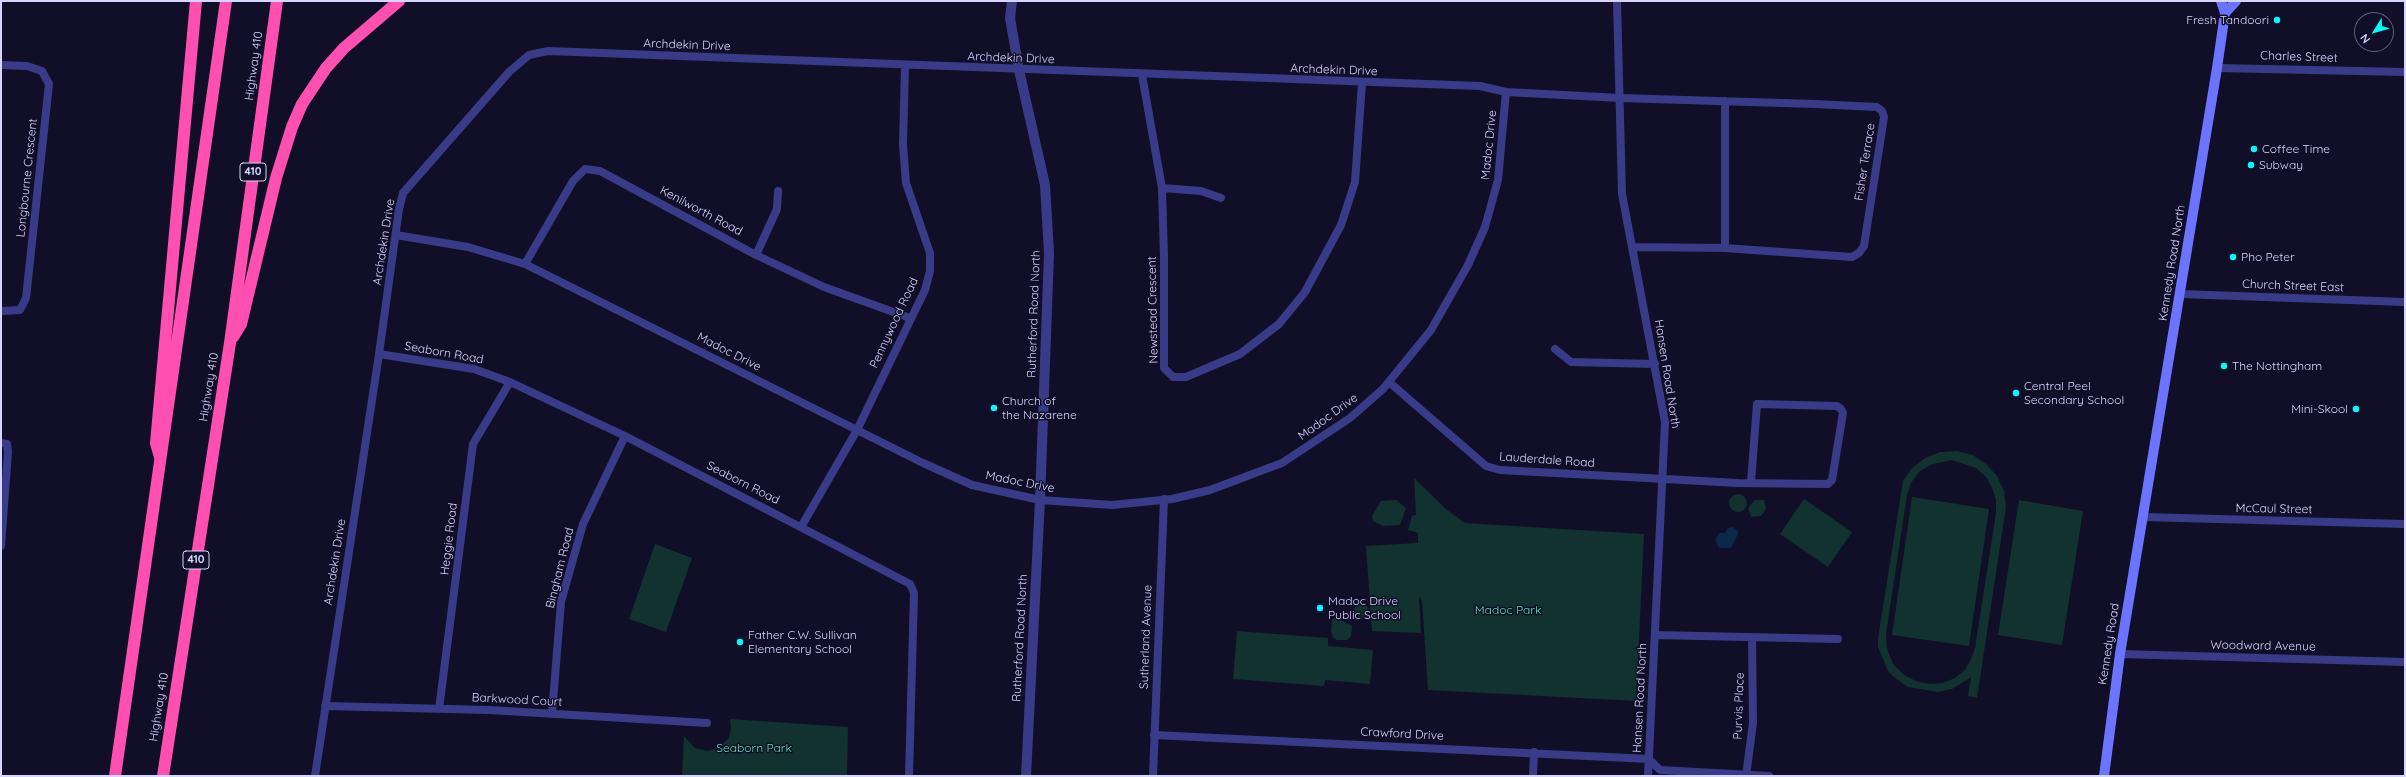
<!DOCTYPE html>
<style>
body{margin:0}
#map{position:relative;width:2406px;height:777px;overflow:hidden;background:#110f27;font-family:Quicksand,sans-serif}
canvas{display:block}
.frame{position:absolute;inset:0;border:2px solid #d6d5ff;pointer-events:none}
.north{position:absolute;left:2354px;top:12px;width:40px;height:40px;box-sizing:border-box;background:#110f27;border:1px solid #605e7d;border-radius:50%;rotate:233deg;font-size:11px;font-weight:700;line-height:16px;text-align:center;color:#d6d5ff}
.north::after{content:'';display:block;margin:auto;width:14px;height:18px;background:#01fbff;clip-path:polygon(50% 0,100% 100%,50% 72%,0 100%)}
</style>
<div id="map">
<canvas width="2406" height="777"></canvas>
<div class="frame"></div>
<div class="north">N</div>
</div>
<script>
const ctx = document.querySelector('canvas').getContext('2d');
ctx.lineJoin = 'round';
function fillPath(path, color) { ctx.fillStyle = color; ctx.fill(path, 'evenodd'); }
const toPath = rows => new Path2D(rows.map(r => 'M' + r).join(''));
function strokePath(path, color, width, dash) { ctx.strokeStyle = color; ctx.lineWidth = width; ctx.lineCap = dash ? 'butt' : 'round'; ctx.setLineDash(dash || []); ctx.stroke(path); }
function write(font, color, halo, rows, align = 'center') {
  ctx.font = font + ' Quicksand,sans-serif'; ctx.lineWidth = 3; ctx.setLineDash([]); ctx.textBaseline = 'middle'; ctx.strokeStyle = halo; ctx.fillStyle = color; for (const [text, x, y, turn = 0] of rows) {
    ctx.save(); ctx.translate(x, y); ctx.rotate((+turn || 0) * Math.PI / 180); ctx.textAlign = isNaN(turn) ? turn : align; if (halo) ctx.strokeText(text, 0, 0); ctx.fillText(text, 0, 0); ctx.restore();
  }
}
fillPath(toPath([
 [1957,451,1973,455,1986,464,1997,476,2004,491,2006,507,1977,698,1968,696,1971,677,1952,689,1938,692,1908,687,1894,677,1888,671,1878,647,1878,638,1903,481,1912,468,1925,458,1940,452],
 [1952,460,1976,468,1986,477,1992,488,1996,500,1996,513,1975,648,1971,659,1965,670,1955,678,1943,683,1930,684,1918,682,1904,675,1893,664,1887,649,1886,634,1907,495,1911,483,1919,472,1930,465],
 [1414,478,1447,510,1465,523,1644,534,1636,701,1428,690,1422,601,1419,596,1421,633,1372,631,1366,546,1418,543,1418,533,1408,530,1412,516,1416,515],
 '1729 503a9 9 0 1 1 18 0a9 9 0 1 1-18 0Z',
 [1912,497,1989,509,1969,646,1892,635],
 [1804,499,1852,532,1828,567,1780,534],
 [1396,500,1406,508,1400,525,1383,526,1373,521,1372,516,1381,501],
 [1755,500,1764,500,1766,509,1761,516,1751,517,1748,508],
 [2019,500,2083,511,2062,645,1998,635],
 [655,544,692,558,666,632,629,619],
 [1359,601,1369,608,1361,620,1351,614],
 [1337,618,1352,626,1351,636,1347,640,1337,640,1333,637,1331,631,1332,619],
 [1237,631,1328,638,1328,646,1373,650,1370,684,1325,680,1324,686,1233,679],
 [730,719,848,727,847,776,682,776,684,736,695,748,708,751,719,747,729,738,731,728]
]), '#11322e');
fillPath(toPath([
 [1733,527,1739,532,1731,548,1719,548,1715,540,1719,533,1725,533,1728,528]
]), '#0b274a');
strokePath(toPath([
 [1617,1,1622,194,1665,422,1648,776],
 [1,65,27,66,42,71,49,84,26,298,20,310,1,311],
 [2217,68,2405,72],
 [1142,75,1162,188,1164,257,1164,368,1173,377,1186,377,1240,354,1279,324,1305,292,1341,225,1355,182,1362,83],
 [1162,188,1201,191,1221,198],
 [396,235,468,247,525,264,923,463,972,485,1040,500,1112,505,1172,499,1210,490,1282,463,1350,418,1383,389,1431,330,1468,265,1485,227,1498,180,1506,92],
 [1725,248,1725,101],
 [756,255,777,209,778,191],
 [525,264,573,181,585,169,600,171,756,255,824,287,910,318],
 [2180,294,2405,302],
 [1555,349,1571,362,1655,364],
 [379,354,474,369,510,382,625,436,910,584,914,593,909,776],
 [1389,382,1486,466,1500,470,1738,483,1828,484,1832,480,1843,413,1841,409,1837,406,1757,404,1751,482],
 [1,443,7,444,8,452,1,546],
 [2143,517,2405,524],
 [801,527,857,430,925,290,930,271,930,253,906,183,903,144,905,66],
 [1656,635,1838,639],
 [2120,654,2405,662],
 [325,706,489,710,707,723],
 [439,709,473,444,510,382],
 [552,714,561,602,583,524,625,436],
 [1154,735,1649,759],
 [1649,759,1660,770,1769,776],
 [315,776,379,354,399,209,403,193,509,72,529,55,548,51,1480,86,1506,92,1620,98,1815,104,1877,107,1882,111,1884,117,1864,246,1859,253,1852,257,1725,248,1633,247],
 [1153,776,1164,499],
 [1533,776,1534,752],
 [1746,776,1753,723,1752,638]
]), '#383c88', 8);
strokePath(toPath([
 [1012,1,1010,18,1019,70,1045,185,1049,253,1040,500,1026,776]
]), '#383c88', 10);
strokePath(toPath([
 [2225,13,2236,1],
 [2104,776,2120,654,2217,68,2225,13,2221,1]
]), '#6c74ff', 10);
strokePath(toPath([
 [233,337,241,324,276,178,292,127,302,104,326,68,344,48,399,1],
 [160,457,156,443,196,1],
 [115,776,226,1],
 [163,776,230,343,277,1]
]), '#ff50b2', 12);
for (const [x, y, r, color] of [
 [2277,20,4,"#01fbff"],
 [2254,149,4,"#01fbff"],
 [2251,165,4,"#01fbff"],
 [2233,257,4,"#01fbff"],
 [2224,366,4,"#01fbff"],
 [2016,393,4,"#01fbff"],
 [994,408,4,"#01fbff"],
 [2356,409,4,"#01fbff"],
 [1320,608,4,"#01fbff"],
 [740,642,4,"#01fbff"]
]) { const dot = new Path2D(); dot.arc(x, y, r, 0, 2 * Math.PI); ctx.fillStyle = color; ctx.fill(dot); strokePath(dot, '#110f27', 1.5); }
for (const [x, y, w] of [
 [253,172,26],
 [196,560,26]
]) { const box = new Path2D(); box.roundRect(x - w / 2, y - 9, w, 18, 3); ctx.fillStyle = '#110f27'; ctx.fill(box); strokePath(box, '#d6d5ff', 1); }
write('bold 11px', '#d6d5ff', null, [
 ["410",253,172],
 ["410",196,560]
]);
write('12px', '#d6d5ff', '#110f27', [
 ["Fresh Tandoori",2269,20,"right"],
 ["Coffee Time",2262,149],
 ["Subway",2259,165],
 ["Pho Peter",2241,257],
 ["The Nottingham",2232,366],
 ["Central Peel",2024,386],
 ["Secondary School",2024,400],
 ["Church of",1002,401],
 ["the Nazarene",1002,415],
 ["Mini-Skool",2348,409,"right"],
 ["Madoc Drive",1328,601],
 ["Public School",1328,615],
 ["Father C.W. Sullivan",748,635],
 ["Elementary School",748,649]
], 'left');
write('12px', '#d6d5ff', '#110f27', [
 ["Archdekin Drive",687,45,2],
 ["Charles Street",2299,57,2],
 ["Archdekin Drive",1011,58,2],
 ["Highway 410",254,66,-82],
 ["Archdekin Drive",1334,70,2],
 ["Madoc Drive",1489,145,-84],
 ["Fisher Terrace",1865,162,-81],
 ["Longbourne Crescent",27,178,-84],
 ["Kenilworth Road",701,211,28],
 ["Archdekin Drive",384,242,-81],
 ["Kennedy Road North",2172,263,-81],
 ["Church Street East",2293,286,2],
 ["Newstead Crescent",1153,310,-91],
 ["Rutherford Road North",1034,314,-88],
 ["Pennywood Road",894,323,-65],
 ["Madoc Drive",729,352,27],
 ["Seaborn Road",444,353,10],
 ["Hansen Road North",1667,374,81],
 ["Highway 410",209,387,-81],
 ["Madoc Drive",1328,417,-36],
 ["Lauderdale Road",1547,460,4],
 ["Madoc Drive",1020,482,11],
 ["Seaborn Road",743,483,27],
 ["McCaul Street",2274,509,1],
 ["Heggie Road",449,539,-83],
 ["Archdekin Drive",335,562,-81],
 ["Bingham Road",560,568,-76],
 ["Sutherland Avenue",1146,637,-88],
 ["Rutherford Road North",1020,638,-87],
 ["Kennedy Road",2109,644,-81],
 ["Woodward Avenue",2263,646,1],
 ["Hansen Road North",1640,698,-87],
 ["Barkwood Court",517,700,3],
 ["Purvis Place",1739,706,-88],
 ["Highway 410",159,707,-81],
 ["Crawford Drive",1402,734,3]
]);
write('12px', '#5de3b7', '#110f27', [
 ["Madoc Park",1508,610],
 ["Seaborn Park",754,748]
]);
</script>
